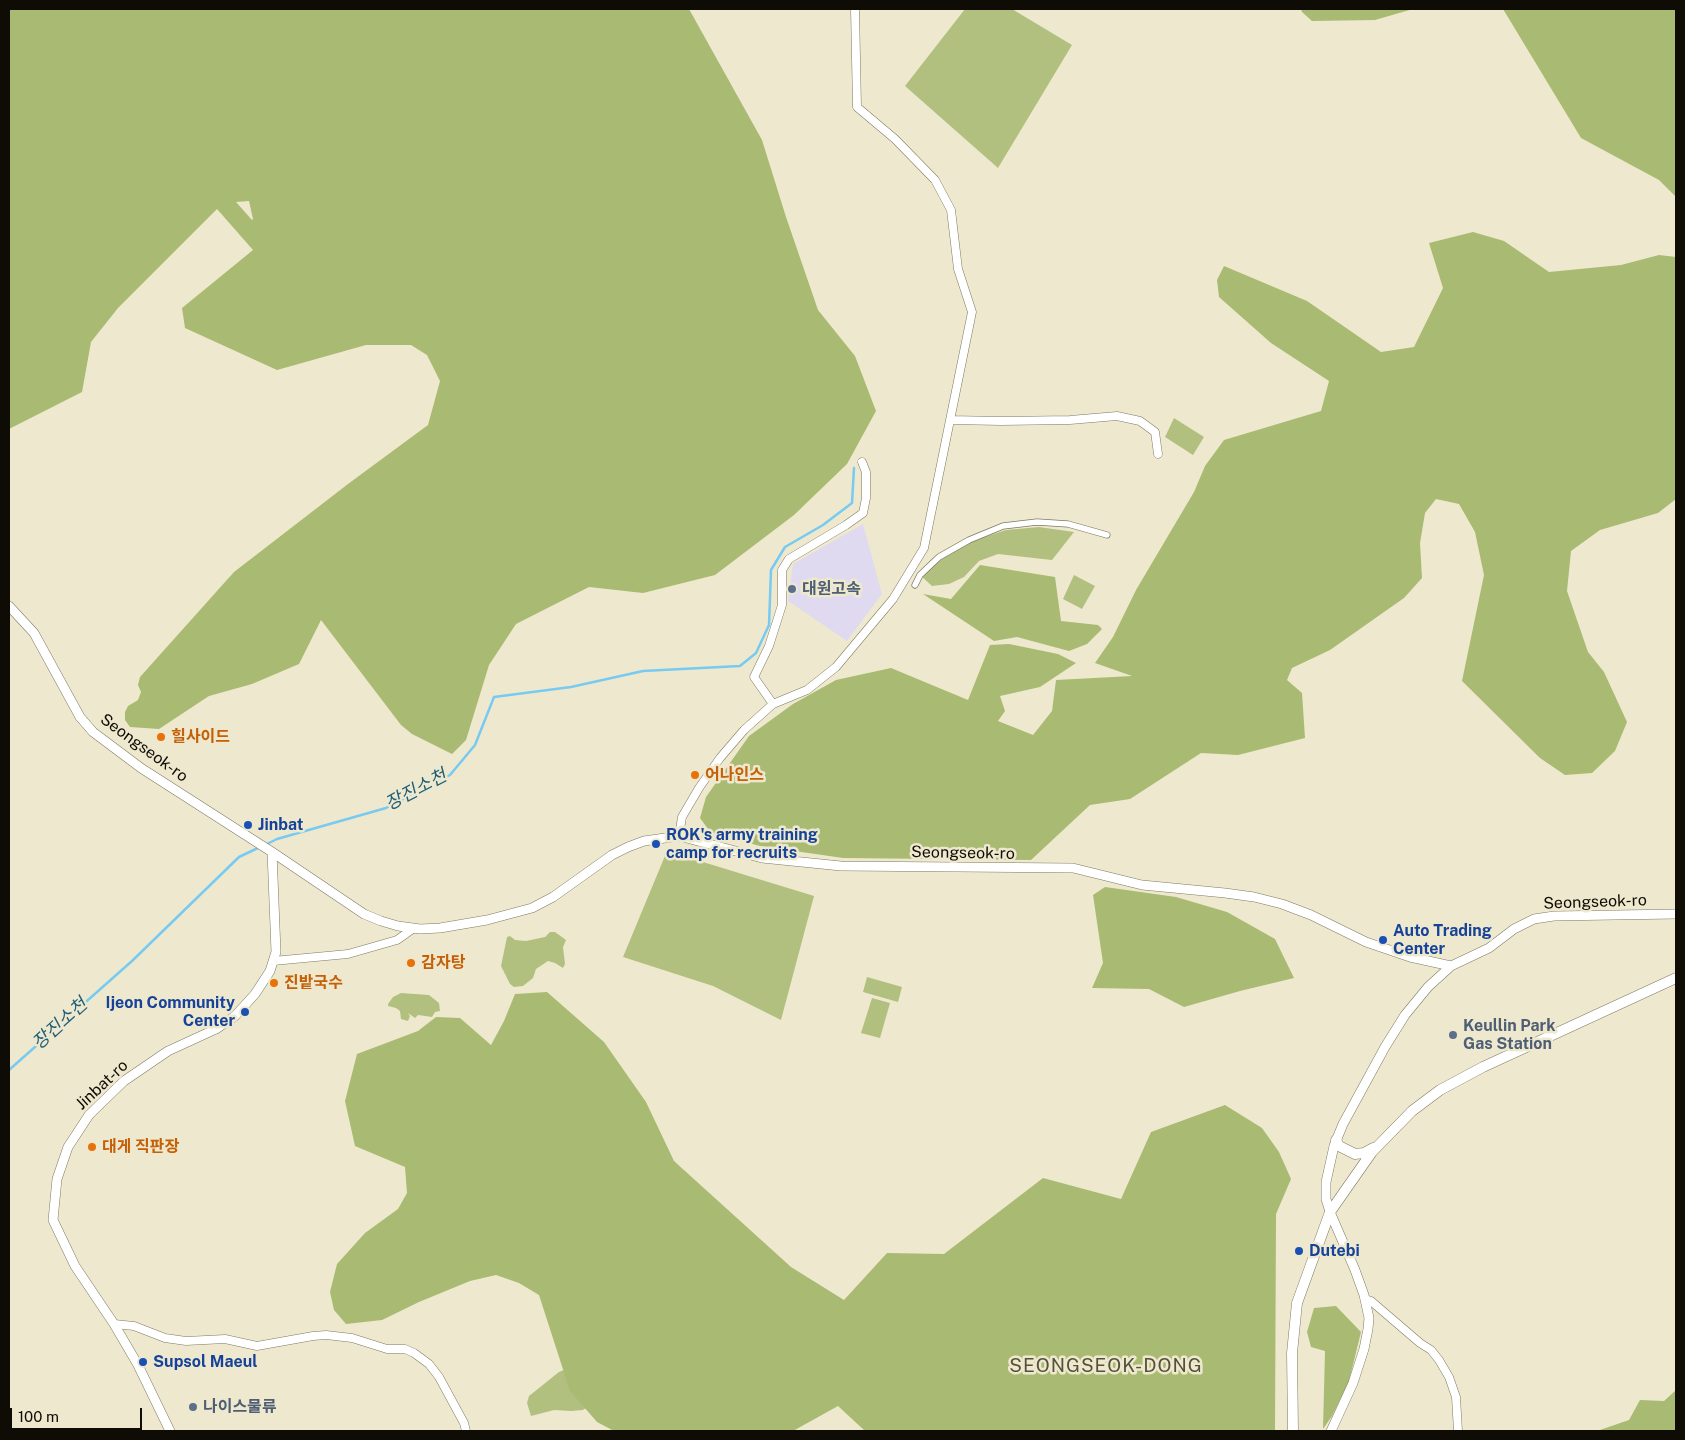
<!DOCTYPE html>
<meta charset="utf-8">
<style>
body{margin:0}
#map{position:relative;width:1685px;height:1440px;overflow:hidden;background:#eee9ce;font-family:"Public Sans",sans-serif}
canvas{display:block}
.frame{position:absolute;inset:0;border:10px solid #0e0c04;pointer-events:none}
.scale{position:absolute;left:10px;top:1408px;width:132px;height:22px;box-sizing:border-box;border:2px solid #0e0c04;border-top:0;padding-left:6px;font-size:15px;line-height:18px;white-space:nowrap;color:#0e0c04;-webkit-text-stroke:4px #eee9ce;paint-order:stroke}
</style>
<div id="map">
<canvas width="1685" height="1440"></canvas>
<div class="frame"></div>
<div class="scale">100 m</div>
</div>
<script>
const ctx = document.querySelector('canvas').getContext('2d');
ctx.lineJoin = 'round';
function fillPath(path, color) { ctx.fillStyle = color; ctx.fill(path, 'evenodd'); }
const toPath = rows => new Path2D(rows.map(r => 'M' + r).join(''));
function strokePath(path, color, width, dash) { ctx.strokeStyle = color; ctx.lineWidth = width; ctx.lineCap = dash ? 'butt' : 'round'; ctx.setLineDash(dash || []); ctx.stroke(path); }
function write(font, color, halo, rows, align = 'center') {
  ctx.font = font + ' "Public Sans","Noto Sans KR",sans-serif'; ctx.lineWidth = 5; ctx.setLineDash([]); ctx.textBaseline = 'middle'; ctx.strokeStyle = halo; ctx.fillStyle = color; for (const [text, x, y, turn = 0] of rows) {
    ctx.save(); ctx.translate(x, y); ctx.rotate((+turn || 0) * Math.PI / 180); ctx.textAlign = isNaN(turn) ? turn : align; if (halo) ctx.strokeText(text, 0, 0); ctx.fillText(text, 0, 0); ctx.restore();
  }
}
fillPath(toPath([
 [863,524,882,594,847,641,788,601,793,564]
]), '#e0daf0');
fillPath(toPath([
 [965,9,1012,9,1072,45,998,168,905,86],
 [1174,418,1204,437,1193,455,1165,437],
 [1039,527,1074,532,1052,560,998,554,979,561,964,577,949,584,932,586,920,575,963,544,1006,530],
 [1074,575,1095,586,1082,609,1063,599],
 [667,851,814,896,781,1020,713,986,623,957],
 [550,932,555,932,566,940,563,947,565,964,563,968,555,963,548,961,536,969,533,978,523,986,514,987,510,984,501,966,507,937,510,936,515,940,526,941,545,937],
 [867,977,902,987,898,1002,863,992],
 [401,993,429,995,439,1003,440,1011,435,1012,432,1017,418,1015,415,1018,408,1013,410,1016,408,1021,401,1019,400,1011,396,1008,388,1006,388,1004,393,997],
 [872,998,890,1003,880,1038,861,1033],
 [566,1369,590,1405,583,1410,571,1411,554,1410,531,1416,527,1403,529,1396,559,1372]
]), '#b1c07f');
fillPath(toPath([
 [9,9,689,9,762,140,786,217,818,310,855,356,876,411,847,464,794,515,715,575,643,593,589,587,516,624,489,665,466,740,452,754,412,734,401,725,321,620,299,664,252,684,209,696,159,729,130,727,125,720,125,712,128,706,138,700,141,692,138,685,140,677,234,572,348,484,428,425,440,381,427,355,411,345,366,345,277,370,185,328,182,308,253,250,217,209,118,308,91,342,82,392,9,429],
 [249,201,253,219,252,220,236,202],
 [1301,9,1413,9,1375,20,1312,21,1302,12],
 [1503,9,1676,9,1676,197,1659,180,1581,138],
 [1473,232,1504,241,1549,272,1621,265,1659,255,1676,257,1676,499,1658,513,1600,530,1571,551,1567,591,1588,652,1604,672,1627,722,1615,751,1592,773,1565,775,1540,758,1462,681,1484,575,1475,532,1459,504,1436,499,1425,513,1420,543,1422,578,1404,598,1330,650,1292,668,1287,680,1302,693,1305,738,1238,755,1201,753,1130,799,1090,805,1031,860,843,858,760,846,711,833,700,818,706,797,749,736,793,704,836,680,891,668,968,700,990,645,1009,644,1058,654,1076,663,1040,687,1000,696,1005,711,998,721,1033,735,1052,711,1056,680,1132,676,1095,663,1113,637,1136,590,1194,492,1205,466,1224,440,1321,411,1329,381,1271,343,1219,297,1217,280,1224,266,1307,301,1381,352,1414,347,1443,288,1429,243],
 [980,565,1055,577,1061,621,1098,625,1102,629,1087,644,1069,651,1017,637,994,641,923,594,951,599],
 [1105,887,1176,897,1227,912,1275,939,1294,978,1240,991,1184,1007,1149,989,1092,988,1103,963,1093,895],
 [547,992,604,1042,646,1102,674,1161,791,1267,844,1300,887,1253,944,1254,1043,1178,1121,1199,1151,1132,1225,1105,1262,1128,1279,1152,1291,1179,1276,1214,1275,1431,865,1431,838,1406,793,1431,614,1431,597,1422,570,1391,539,1295,519,1283,496,1275,470,1281,419,1302,382,1320,346,1324,334,1310,330,1292,337,1264,365,1233,398,1209,407,1193,405,1167,355,1146,345,1101,357,1054,418,1031,436,1017,460,1018,491,1045,504,1021,515,994],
 [1336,1306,1361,1332,1349,1381,1332,1416,1323,1429,1325,1351,1311,1347,1307,1332,1314,1308],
 [1676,1390,1676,1431,1597,1431,1629,1420,1640,1400,1664,1401]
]), '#a9ba72');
strokePath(toPath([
 [265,845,277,839,386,808,450,775,475,745,494,697,571,687,643,671,740,666,756,653,769,625,771,570,785,547,823,525,852,503,854,468],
 [9,1070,132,961,239,857,260,847]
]), '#78caf1', 2.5);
const pedestrian = toPath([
 [915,585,920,575,939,557,969,540,1003,526,1037,522,1068,524,1107,535]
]);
const minor = toPath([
 [950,420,1001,421,1070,420,1117,416,1140,421,1155,432,1158,454],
 [773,704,754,677,769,646,782,605,782,570,789,559,846,525,863,513,866,498,866,472,862,462],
 [679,836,682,817,699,788,720,758,744,730,773,704,807,690,836,667,893,599,924,548,972,312,958,269,951,210,935,180,895,139,857,107,855,9],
 [273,961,348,954,397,940,414,928],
 [1365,1299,1371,1301,1420,1343,1431,1350,1439,1360,1449,1377,1456,1397,1458,1431],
 [114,1324,134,1326,165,1338,186,1341,225,1339,257,1346,313,1336,326,1335,352,1338,387,1349,405,1349,414,1353,429,1364,439,1377,464,1423,466,1431]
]);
const tertiary = toPath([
 [9,606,34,633,80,717,93,732,141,768,272,852,364,914,381,921,398,926,420,929,440,928,487,920,532,908,553,897,612,855,628,847,644,841,679,836,762,858,841,866,1073,868,1142,885,1225,893,1254,897,1282,904,1311,915,1366,942,1410,957,1451,966,1489,948,1514,929,1534,919,1554,916,1676,914],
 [170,1431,138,1365,114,1324,75,1266,53,1220,57,1179,68,1147,89,1115,124,1081,168,1051,216,1029,235,1016,255,994,270,971,276,952,272,852],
 [1331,1431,1353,1383,1364,1349,1368,1329,1369,1318,1364,1295,1355,1270,1330,1212,1326,1199,1326,1182,1334,1146,1343,1124,1385,1047,1405,1015,1428,987,1451,966]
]);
const secondary = toPath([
 [1336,1140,1339,1146,1355,1154,1364,1153,1373,1148],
 [1293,1431,1292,1353,1297,1303,1330,1212,1372,1152,1412,1111,1440,1090,1483,1067,1676,978]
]);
strokePath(pedestrian, '#7e7962', 7);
strokePath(minor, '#7e7962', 9);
strokePath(tertiary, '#7e7962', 10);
strokePath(secondary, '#7e7962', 11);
strokePath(pedestrian, '#fff', 5.5);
strokePath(minor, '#fff', 8);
strokePath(tertiary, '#fff', 9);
strokePath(secondary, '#fff', 10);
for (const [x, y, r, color] of [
 [792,589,5,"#5c6f8a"],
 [161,737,5,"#e8710a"],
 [695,775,5,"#e8710a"],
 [248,825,5,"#1a4fb4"],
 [656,844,5,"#1a4fb4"],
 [1383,940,5,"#1a4fb4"],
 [411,963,5,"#e8710a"],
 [274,983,5,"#e8710a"],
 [245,1012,5,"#1a4fb4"],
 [1453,1035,5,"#5c6f8a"],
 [92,1147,5,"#e8710a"],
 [1299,1251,5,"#1a4fb4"],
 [143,1362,5,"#1a4fb4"],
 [193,1407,5,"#5c6f8a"]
]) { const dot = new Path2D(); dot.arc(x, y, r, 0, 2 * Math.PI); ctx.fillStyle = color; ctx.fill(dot); strokePath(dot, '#eee9ce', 2); }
write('bold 16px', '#4e5e75', '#eee9ce', [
 ["대원고속",802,589],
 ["Keullin Park",1463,1026],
 ["Gas Station",1463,1044],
 ["나이스물류",203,1407]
], 'left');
write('bold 16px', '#c56008', '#eee9ce', [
 ["힐사이드",171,737],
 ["어나인스",705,775],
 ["감자탕",421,963],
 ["진밭국수",284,983],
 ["대게 직판장",102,1147]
], 'left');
write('16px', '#0e0c04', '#eee9ce', [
 ["Seongseok-ro",144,748,36],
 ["Seongseok-ro",963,853,1],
 ["Seongseok-ro",1595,902,-2],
 ["Jinbat-ro",102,1085,-43]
]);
write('bold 16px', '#164399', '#eee9ce', [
 ["Jinbat",258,825],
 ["ROK's army training",666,835],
 ["camp for recruits",666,853],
 ["Auto Trading",1393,931],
 ["Center",1393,949],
 ["Ijeon Community",235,1003,"right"],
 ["Center",235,1021,"right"],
 ["Dutebi",1309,1251],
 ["Supsol Maeul",153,1362]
], 'left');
write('italic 18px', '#1f5e79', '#eee9ce', [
 ["장진소천",416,790,-28],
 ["장진소천",60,1024,-42]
]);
ctx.letterSpacing = '1px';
write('19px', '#55513a', '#eee9ce', [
 ["SEONGSEOK-DONG",1106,1366]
]);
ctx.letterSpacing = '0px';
</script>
